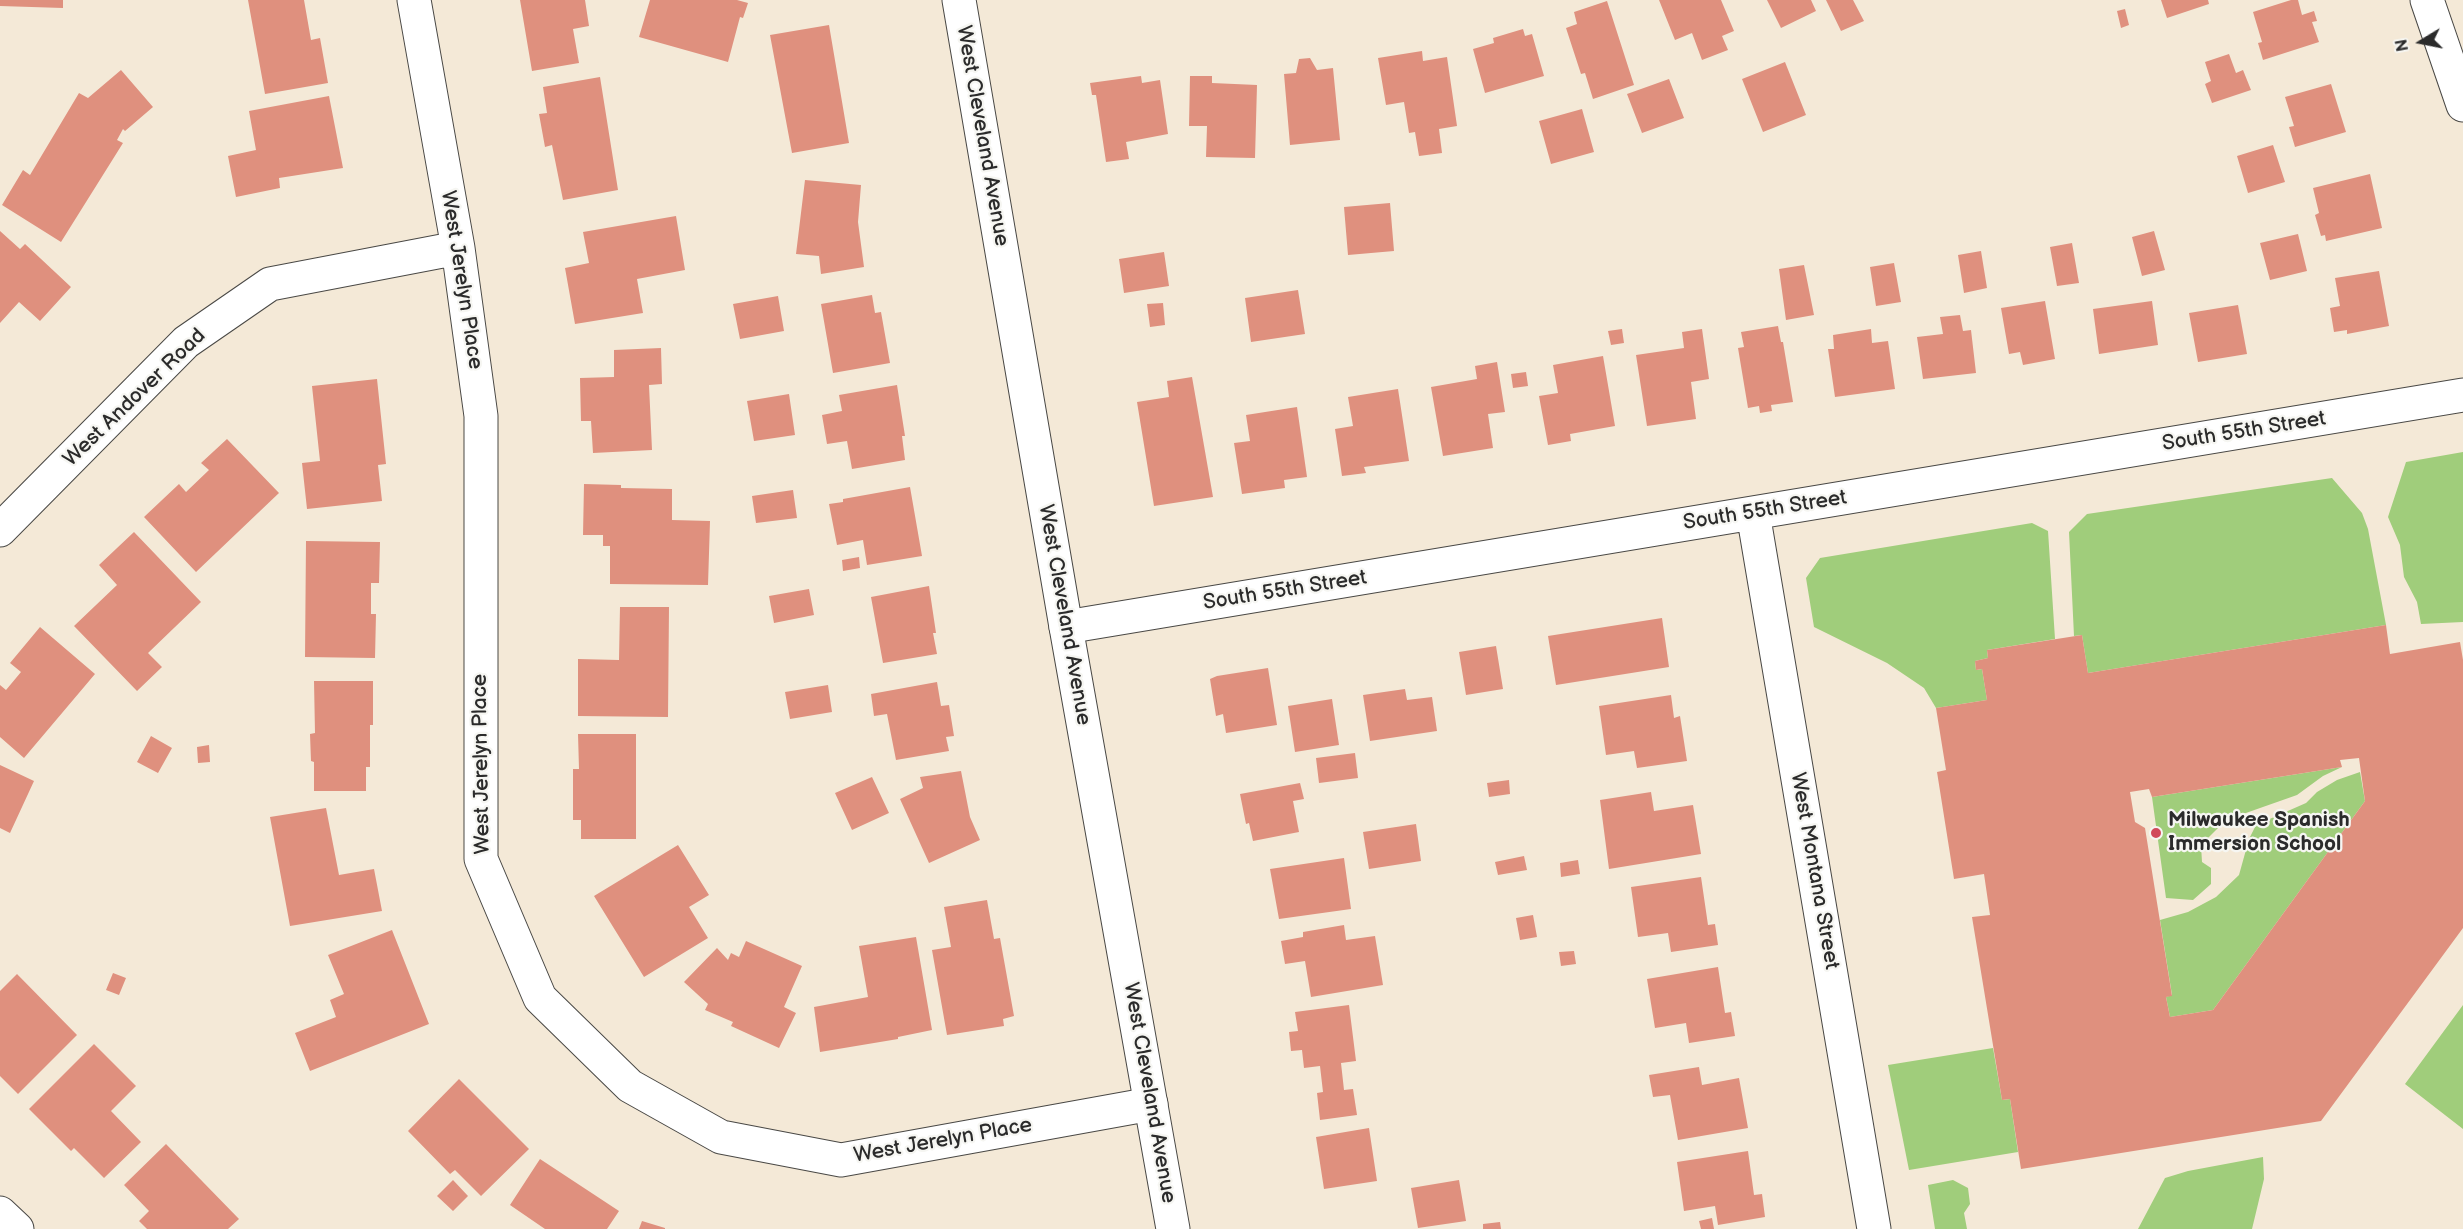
<!DOCTYPE html>
<style>
body{margin:0}
#map{position:relative;width:2463px;height:1229px;overflow:hidden;background:#f4e9d7;font-family:"Balsamiq Sans",sans-serif}
canvas{display:block}
.north{position:absolute;left:2391px;top:12px;width:60px;height:60px;-webkit-text-stroke:4px #f6f6f2;paint-order:stroke;rotate:260deg;font-size:16px;font-weight:700;line-height:24px;text-align:center;color:#2b2b2b}
.north::after{content:'';display:block;margin:auto;width:21px;height:27px;background:#2b2b2b;clip-path:polygon(50% 0,100% 100%,50% 72%,0 100%)}
</style>
<div id="map">
<canvas width="2463" height="1229"></canvas>
<div class="north">N</div>
</div>
<script>
const ctx = document.querySelector('canvas').getContext('2d');
ctx.lineJoin = 'round';
function fillPath(path, color) { ctx.fillStyle = color; ctx.fill(path, 'evenodd'); }
const toPath = rows => new Path2D(rows.map(r => 'M' + r).join(''));
function strokePath(path, color, width, dash) { ctx.strokeStyle = color; ctx.lineWidth = width; ctx.lineCap = dash ? 'butt' : 'round'; ctx.setLineDash(dash || []); ctx.stroke(path); }
function write(font, color, halo, rows, align = 'center') {
  ctx.font = font + ' "Balsamiq Sans",sans-serif'; ctx.lineWidth = 4.5; ctx.setLineDash([]); ctx.textBaseline = 'middle'; ctx.strokeStyle = halo; ctx.fillStyle = color; for (const [text, x, y, turn = 0] of rows) {
    ctx.save(); ctx.translate(x, y); ctx.rotate((+turn || 0) * Math.PI / 180); ctx.textAlign = isNaN(turn) ? turn : align; if (halo) ctx.strokeText(text, 0, 0); ctx.fillText(text, 0, 0); ctx.restore();
  }
}
fillPath(toPath([
 [2463,452,2463,622,2421,624,2417,602,2404,577,2400,545,2388,517,2406,462],
 [2332,478,2362,513,2368,529,2386,625,2088,673,2082,635,2074,636,2069,532,2087,514],
 [2032,523,2048,531,2055,639,1987,650,1988,658,1975,661,1976,670,1982,669,1987,700,1936,708,1924,688,1887,663,1814,627,1806,578,1820,558],
 [2342,767,2323,776,2297,795,2226,820,2201,845,2202,862,2211,868,2211,884,2193,900,2166,898,2152,797],
 [2360,772,2365,801,2213,1010,2170,1017,2166,997,2172,995,2160,920,2188,912,2216,897,2239,875,2249,839,2256,825,2306,803,2317,792,2337,780],
 [2463,1005,2463,1129,2405,1084],
 [1993,1048,2002,1100,2010,1099,2018,1152,1909,1170,1888,1065],
 [2263,1157,2264,1179,2252,1229,2138,1229,2165,1178,2188,1171],
 [1953,1180,1968,1188,1970,1204,1964,1213,1967,1229,1935,1229,1928,1185]
]), '#a0cd7b');
fillPath(toPath([
 [0,0,63,0,63,8,0,6],
 [248,0,304,0,311,40,320,38,328,83,265,94],
 [520,0,585,0,589,26,573,29,579,63,532,71],
 [650,0,737,0,748,3,743,18,740,17,728,62,639,37],
 [1659,0,1721,0,1734,31,1722,36,1728,50,1702,60,1692,33,1675,40],
 [1767,0,1811,0,1816,11,1781,28],
 [1826,0,1853,0,1864,21,1841,31],
 [2161,0,2208,0,2209,4,2167,18],
 [2291,0,2298,0,2302,15,2314,11,2317,21,2312,22,2319,42,2263,60,2258,43,2262,42,2253,12],
 [1607,1,1634,85,1593,99,1585,73,1581,74,1566,28,1577,24,1574,12],
 [2125,9,2129,25,2121,28,2117,11],
 [829,25,849,143,792,153,770,35],
 [1523,29,1525,36,1532,34,1544,76,1485,93,1473,49,1494,43,1493,38],
 [1422,51,1423,61,1447,57,1457,126,1439,129,1442,153,1419,156,1415,132,1409,133,1404,102,1386,105,1378,58],
 [2229,54,2236,73,2243,70,2251,90,2212,103,2205,84,2211,81,2205,62],
 [1310,58,1317,70,1333,68,1340,140,1290,145,1284,74,1296,73,1299,59],
 [1785,62,1806,115,1763,132,1742,79],
 [121,70,153,107,125,131,123,129,117,140,123,143,61,242,2,205,23,170,30,175,79,93,88,98],
 [1141,76,1142,83,1160,80,1168,134,1126,142,1129,159,1106,162,1096,95,1092,95,1090,83],
 [1190,76,1212,76,1212,83,1257,85,1255,158,1206,157,1207,126,1189,126],
 [600,77,618,190,563,200,552,145,545,147,539,114,547,113,543,87],
 [1669,79,1684,118,1642,133,1627,94],
 [2331,84,2346,132,2295,147,2289,127,2294,126,2285,97],
 [329,96,343,168,279,178,280,188,236,197,228,156,256,150,249,111],
 [1582,109,1594,152,1551,164,1539,121],
 [2273,145,2285,182,2248,193,2237,156],
 [2370,174,2382,228,2326,241,2325,235,2321,236,2315,215,2319,213,2313,188],
 [805,180,861,185,858,222,864,267,821,274,819,256,796,254],
 [1390,203,1394,251,1348,255,1344,207],
 [676,216,685,270,637,279,643,313,575,324,565,268,589,263,583,232],
 [0,231,20,249,25,244,71,287,40,321,19,302,0,323],
 [2154,231,2165,270,2142,276,2132,237],
 [2298,234,2307,271,2270,280,2260,243],
 [2072,243,2079,283,2057,286,2050,247],
 [1981,251,1987,288,1964,293,1958,255],
 [1164,252,1169,286,1124,293,1119,259],
 [1894,263,1901,302,1876,306,1870,267],
 [1804,265,1814,315,1786,320,1779,269],
 [2379,271,2389,326,2347,334,2347,330,2334,332,2330,308,2340,306,2335,278],
 [1298,290,1305,334,1251,342,1245,298],
 [872,295,875,313,881,312,890,363,833,373,821,304],
 [778,296,784,331,740,339,733,304],
 [2045,301,2055,359,2023,365,2020,352,2009,354,2001,308],
 [2152,301,2158,345,2099,354,2093,309],
 [1163,303,1165,325,1150,327,1147,304],
 [2238,305,2247,354,2198,362,2189,313],
 [1960,315,1963,331,1971,330,1976,373,1923,379,1917,337,1943,334,1940,317],
 [1778,326,1781,342,1783,342,1793,402,1771,405,1772,411,1760,413,1759,406,1748,408,1738,348,1744,347,1741,332],
 [1622,329,1624,343,1611,345,1608,331],
 [1702,329,1709,379,1691,382,1696,419,1647,426,1636,355,1684,348,1682,332],
 [1871,329,1872,343,1888,341,1895,389,1835,397,1828,349,1834,349,1833,335],
 [661,348,662,384,649,385,652,450,593,453,591,421,581,421,580,378,614,377,614,350],
 [1603,356,1615,426,1570,434,1571,441,1548,445,1539,396,1558,393,1553,365],
 [1497,362,1505,412,1488,414,1493,448,1443,456,1431,387,1477,379,1475,366],
 [1526,372,1528,386,1513,388,1511,374],
 [1192,377,1213,497,1154,506,1137,402,1169,397,1167,381],
 [377,379,386,464,378,465,382,501,307,509,302,463,320,461,312,386],
 [897,385,905,436,902,436,905,460,852,469,847,441,827,444,822,415,842,411,839,395],
 [1398,389,1409,461,1364,467,1366,473,1342,476,1335,429,1353,426,1348,397],
 [789,394,795,435,754,441,747,401],
 [1297,407,1307,477,1284,480,1285,488,1242,494,1234,443,1250,441,1246,415],
 [227,439,279,493,196,572,144,517,179,484,186,492,209,470,201,463],
 [584,484,621,485,621,488,672,489,672,520,710,521,708,585,610,584,610,546,603,546,603,535,583,535],
 [910,487,922,556,867,565,863,540,837,545,829,504,843,502,843,499],
 [793,490,797,518,756,523,752,496],
 [134,532,201,602,148,653,162,667,137,691,74,626,117,585,99,565],
 [306,541,380,542,379,583,371,583,371,614,376,614,375,658,305,657],
 [859,557,860,568,843,571,842,560],
 [929,586,936,633,933,633,937,654,883,663,871,597],
 [809,589,814,615,774,623,769,596],
 [620,607,669,607,668,717,578,716,578,659,619,660],
 [1662,618,1669,667,1556,685,1548,636],
 [2386,625,2390,654,2460,642,2463,660,2463,928,2321,1121,2021,1169,2010,1099,2002,1100,1972,917,1990,915,1984,874,1954,879,1937,772,1946,770,1936,708,1987,700,1982,669,1976,670,1975,661,1988,658,1987,650,2082,635,2088,673],
 [2359,758,2365,801,2213,1010,2170,1017,2166,997,2172,996,2145,828,2135,822,2130,792,2149,789,2152,797,2342,767,2340,760],
 [40,627,95,674,24,758,0,737,0,685,6,690,21,672,10,663],
 [1496,646,1503,689,1466,695,1459,652],
 [1268,668,1277,725,1226,733,1223,714,1216,716,1210,679,1217,676],
 [314,681,373,681,373,725,370,725,370,767,366,767,366,791,314,791,314,762,311,761,310,734,315,733],
 [937,682,941,706,949,705,954,736,946,737,949,751,896,760,887,714,874,716,871,694],
 [828,685,832,712,790,719,785,692],
 [1405,689,1407,700,1432,697,1437,731,1370,741,1363,695],
 [1671,695,1674,718,1680,716,1687,761,1637,768,1634,751,1606,755,1599,706],
 [1332,699,1339,745,1295,752,1288,706],
 [578,734,636,734,636,839,581,839,581,820,573,820,573,769,579,769],
 [151,736,172,748,158,773,137,762],
 [209,745,210,762,198,763,197,747],
 [1355,753,1358,778,1319,783,1316,758],
 [0,765,34,781,10,833,0,828],
 [961,771,970,817,980,840,929,863,900,799,923,788,920,777],
 [872,777,889,813,852,830,835,793],
 [1509,780,1510,794,1489,797,1487,783],
 [1300,783,1304,799,1293,801,1299,832,1253,841,1249,823,1246,824,1240,794],
 [1651,792,1654,811,1693,805,1701,854,1609,869,1600,800],
 [326,808,339,875,374,869,382,911,290,926,270,817],
 [1416,824,1421,861,1369,869,1363,832],
 [678,845,709,895,689,907,708,938,644,977,594,896],
 [1524,856,1527,870,1498,875,1495,862],
 [1344,858,1351,909,1279,919,1270,869],
 [1578,860,1580,874,1561,877,1560,863],
 [1701,877,1708,925,1715,924,1718,945,1671,952,1668,933,1638,937,1631,887],
 [987,900,994,939,1000,938,1014,1016,1003,1019,1004,1026,947,1035,932,950,951,947,944,907],
 [1533,915,1537,937,1520,940,1516,918],
 [1344,925,1346,940,1375,936,1383,985,1311,997,1305,961,1285,964,1281,941,1303,937,1303,932],
 [392,930,429,1024,310,1071,295,1033,336,1017,330,1000,344,994,328,955],
 [916,937,932,1030,898,1037,898,1039,820,1052,814,1007,868,997,859,946],
 [746,941,802,966,784,1007,796,1013,779,1048,731,1026,733,1022,705,1010,708,1004,684,982,717,948,728,960,731,953,739,957],
 [1574,951,1576,964,1561,966,1559,952],
 [1718,967,1725,1013,1731,1012,1735,1036,1689,1043,1686,1023,1655,1028,1647,979],
 [113,973,126,978,119,995,106,990],
 [17,974,77,1035,18,1094,0,1076,0,991],
 [1349,1005,1356,1061,1341,1063,1344,1090,1353,1089,1357,1115,1320,1120,1317,1093,1323,1092,1320,1066,1304,1068,1302,1050,1291,1051,1289,1032,1298,1031,1295,1012],
 [94,1044,136,1086,111,1111,141,1142,104,1178,74,1148,71,1151,29,1109],
 [1699,1067,1702,1085,1739,1078,1748,1128,1678,1140,1670,1095,1653,1097,1649,1075],
 [459,1079,529,1149,481,1196,455,1170,450,1174,408,1131],
 [1369,1128,1377,1181,1324,1189,1316,1137],
 [166,1144,239,1219,228,1229,147,1229,139,1221,149,1211,124,1185],
 [1748,1151,1754,1195,1762,1194,1765,1217,1718,1225,1715,1206,1684,1211,1677,1162],
 [540,1159,619,1211,607,1229,545,1229,510,1205],
 [453,1180,468,1196,453,1211,437,1196],
 [1459,1180,1466,1221,1418,1228,1411,1188],
 [1712,1218,1714,1229,1701,1229,1699,1221],
 [642,1221,665,1228,665,1229,639,1229],
 [1500,1222,1501,1229,1483,1229,1483,1224]
]), '#df907e');
const minor = toPath([
 [414,0,458,248,481,416,481,859,540,998,630,1086,721,1137,841,1160,1151,1104],
 [2427,0,2463,105],
 [1753,513,1874,1229],
 [0,530,186,342,270,284,458,248],
 [1066,627,2463,395],
 [0,1213,17,1229]
]);
const tertiary = toPath([
 [959,0,1066,627,1173,1229]
]);
strokePath(minor, '#494845', 35);
strokePath(tertiary, '#494845', 35);
strokePath(minor, '#fff', 33);
strokePath(tertiary, '#fff', 33);
for (const [x, y, r, color] of [
 [2156,833,6,"#d1495b"]
]) { const dot = new Path2D(); dot.arc(x, y, r, 0, 2 * Math.PI); ctx.fillStyle = color; ctx.fill(dot); strokePath(dot, '#f6f6f2', 2); }
write('21px', '#2b2b2b', '#f6f6f2', [
 ["West Cleveland Avenue",982,136,80],
 ["West Jerelyn Place",461,280,81],
 ["West Andover Road",135,398,-44],
 ["South 55th Street",2244,432,-9],
 ["South 55th Street",1765,511,-9],
 ["South 55th Street",1285,591,-9],
 ["West Cleveland Avenue",1064,615,80],
 ["West Jerelyn Place",482,764,-91],
 ["West Montana Street",1814,871,80],
 ["West Cleveland Avenue",1149,1093,80],
 ["West Jerelyn Place",943,1141,-10]
]);
write('bold 21px', '#2b2b2b', '#f6f6f2', [
 ["Milwaukee Spanish",2168,821],
 ["Immersion School",2168,845]
], 'left');
</script>
